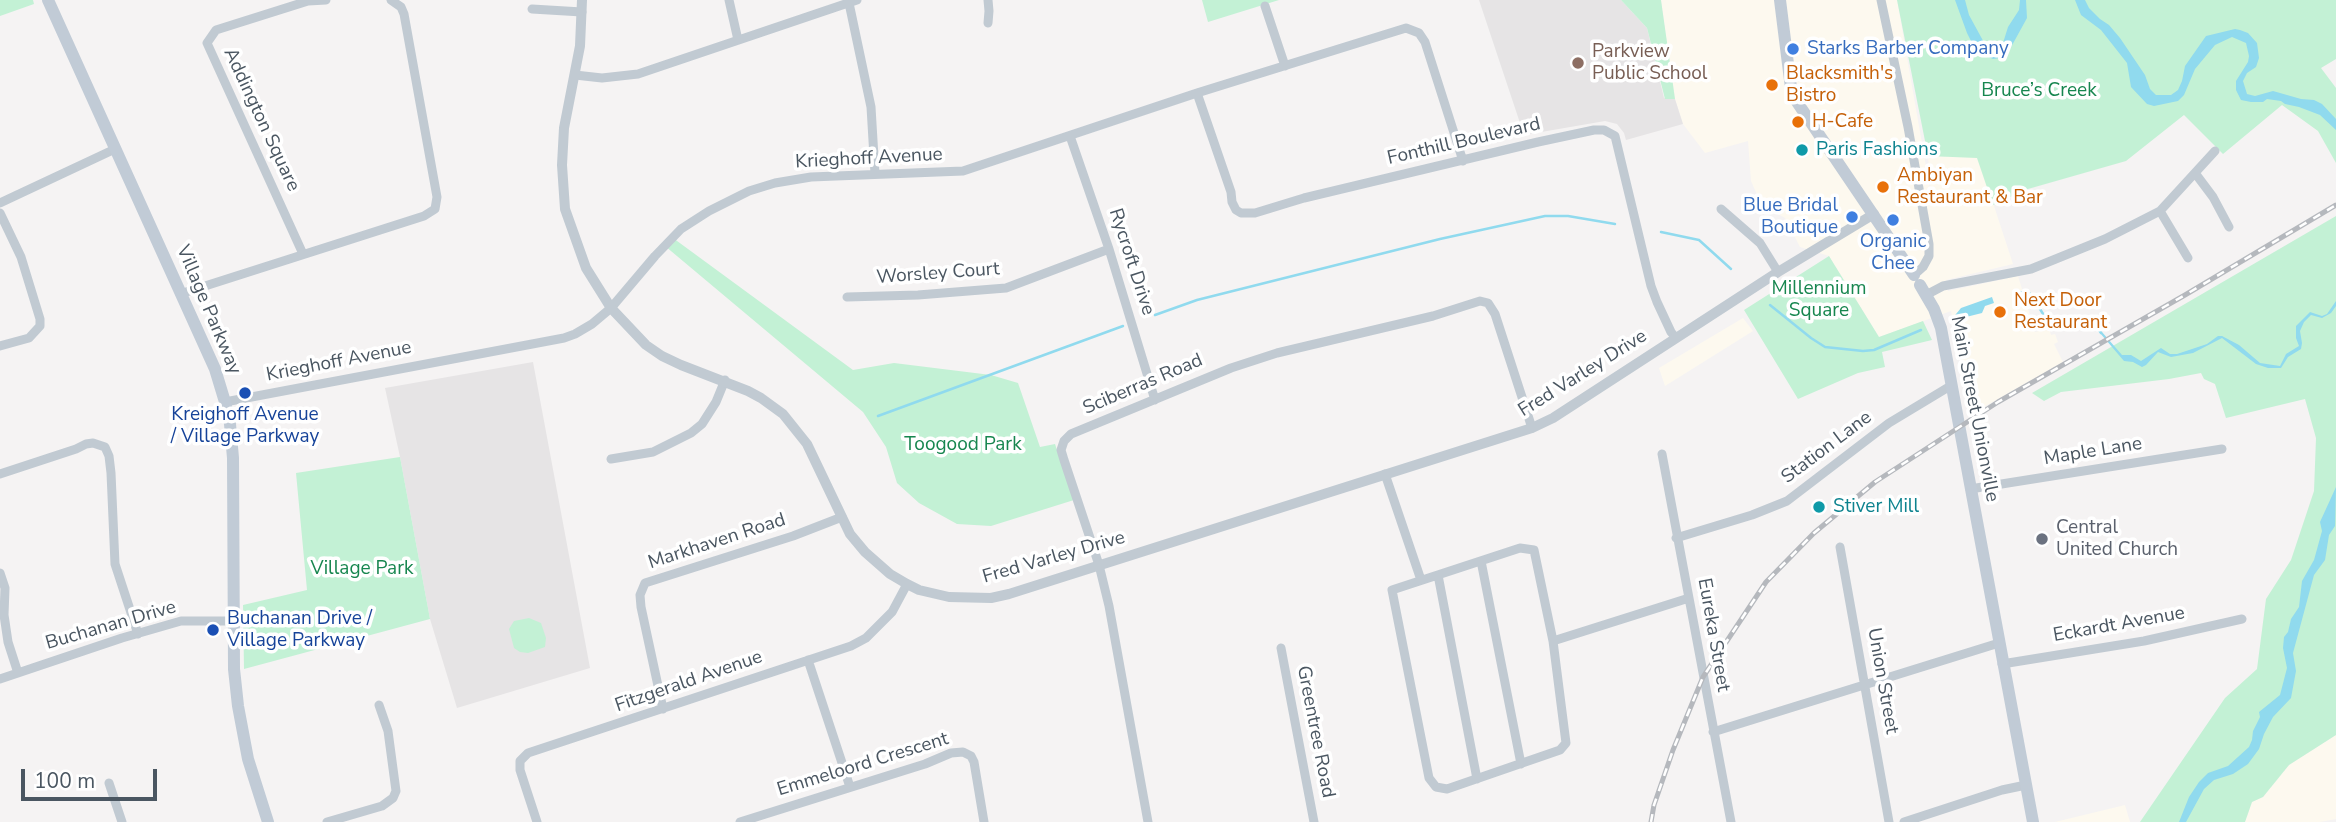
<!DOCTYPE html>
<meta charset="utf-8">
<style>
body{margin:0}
#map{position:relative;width:2336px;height:822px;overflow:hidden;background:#f5f3f3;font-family:"Nunito Sans",sans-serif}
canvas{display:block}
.scale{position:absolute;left:21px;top:769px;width:136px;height:32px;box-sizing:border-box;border:4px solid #4a5661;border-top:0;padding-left:9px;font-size:21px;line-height:24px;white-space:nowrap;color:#4a5661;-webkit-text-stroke:5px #fff;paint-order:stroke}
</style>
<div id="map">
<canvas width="2336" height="822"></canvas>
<div class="scale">100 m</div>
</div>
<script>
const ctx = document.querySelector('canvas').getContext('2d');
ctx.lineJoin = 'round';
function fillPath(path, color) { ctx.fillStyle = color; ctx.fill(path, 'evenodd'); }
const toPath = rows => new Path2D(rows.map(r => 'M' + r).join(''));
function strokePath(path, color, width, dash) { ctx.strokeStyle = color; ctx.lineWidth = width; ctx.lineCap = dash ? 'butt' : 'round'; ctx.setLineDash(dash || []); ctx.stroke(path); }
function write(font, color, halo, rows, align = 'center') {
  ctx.font = font + ' "Nunito Sans",sans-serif'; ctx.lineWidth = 7; ctx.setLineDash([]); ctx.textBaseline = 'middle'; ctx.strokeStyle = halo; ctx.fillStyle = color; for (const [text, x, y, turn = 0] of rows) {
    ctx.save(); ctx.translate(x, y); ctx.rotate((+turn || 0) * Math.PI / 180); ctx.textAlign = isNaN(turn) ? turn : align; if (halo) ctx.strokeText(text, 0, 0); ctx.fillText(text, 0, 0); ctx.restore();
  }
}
fillPath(toPath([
 [1661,0,1897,0,1931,195,1928,156,1978,157,2013,264,1946,280,1948,291,2018,276,2035,332,2049,328,2051,335,2055,334,2058,342,2054,344,2063,362,1973,413,1951,311,1879,337,1829,256,1800,247,1785,218,1769,209,1759,199,1751,181,1748,141,1705,153,1683,124,1675,99],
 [1743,318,1753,331,1665,386,1659,368],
 [2336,735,2336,819,2320,822,2245,822,2252,802,2263,797,2289,765],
 [2125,805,2130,822,2055,822]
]), '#fdf9ef');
fillPath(toPath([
 [1479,0,1621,0,1647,28,1664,98,1675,99,1683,124,1626,140,1624,133,1617,124,1605,121,1524,135],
 [533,362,590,668,457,708,430,619,400,457,385,388]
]), '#e6e4e5');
fillPath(toPath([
 [0,0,33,0,34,4,0,16],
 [1202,0,1279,0,1208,22],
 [1621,0,1661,0,1675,99,1665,99,1647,28],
 [1897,0,2336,0,2336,59,2321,68,2336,88,2336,163,2318,131,2282,105,2223,154,2184,115,2126,161,2028,189,1993,205,1977,158,1928,156],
 [2336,216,2336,735,2289,765,2263,797,2252,802,2245,822,2140,822,2225,698,2257,669,2266,599,2291,560,2314,491,2316,438,2305,399,2226,418,2215,384,2204,379,2201,373,2169,379,2061,392,2044,401,2032,393],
 [673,238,853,370,894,363,991,375,1018,383,1040,447,1055,444,1074,500,991,526,957,524,919,503,897,483,886,447,863,412,665,246],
 [1829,256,1879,337,1923,321,1932,340,1882,352,1885,367,1858,373,1798,399,1744,310],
 [400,457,430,619,244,669,243,605,307,590,296,473],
 [529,618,541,623,546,638,545,647,528,653,520,652,514,648,509,629,514,621]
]), '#c3f1d5');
fillPath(toPath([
 [1955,0,1965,0,1969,15,1987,48,1991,50,1994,46,2003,43,2008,27,2019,10,2020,0,2026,0,2027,18,2010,49,2000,58,1993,59,1976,51,1967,33],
 [2075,0,2085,0,2089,8,2100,19,2109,25,2120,38,2145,75,2150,89,2156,95,2171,95,2178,90,2182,81,2185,66,2206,36,2235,29,2240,30,2248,33,2257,43,2259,58,2256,67,2247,73,2243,81,2247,94,2255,96,2273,91,2301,99,2314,100,2322,104,2336,119,2336,130,2320,115,2299,107,2285,104,2281,101,2267,99,2263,102,2251,102,2241,100,2236,90,2236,81,2248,62,2249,56,2246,43,2232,37,2215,45,2195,69,2184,95,2178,101,2154,106,2147,104,2131,87,2127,63,2101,30,2081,15],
 [1992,297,1994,303,1985,306,1982,313,1962,318,1957,324,1952,323,1951,320,1961,308],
 [2336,301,2336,306,2331,313,2322,318,2311,315,2304,322,2300,331,2302,343,2301,349,2288,357,2281,368,2268,368,2256,364,2222,338,2193,353,2171,357,2158,352,2146,365,2142,367,2133,362,2124,361,2100,333,2102,332,2122,355,2131,355,2141,361,2161,348,2170,354,2177,354,2207,344,2218,336,2222,336,2239,345,2260,363,2280,366,2286,354,2299,346,2296,338,2296,326,2310,312,2322,316,2327,314],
 [2336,487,2335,526,2329,535,2325,560,2314,575,2293,653,2296,671,2291,698,2273,717,2264,734,2259,749,2248,764,2233,774,2214,780,2204,789,2186,822,2179,822,2189,797,2199,782,2208,773,2228,766,2249,747,2252,740,2253,731,2260,717,2259,712,2280,695,2287,668,2283,648,2284,637,2288,632,2291,619,2299,607,2302,581,2314,560,2322,531,2320,522]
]), '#90daee');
strokePath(toPath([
 [1661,232,1699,240,1731,269],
 [2018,292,2029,293,2032,296,2048,322,2087,324,2097,327,2101,333],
 [1770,305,1811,338,1825,347,1863,351,1874,350,1921,330],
 [1155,315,1197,300,1440,239,1545,216,1568,216,1615,224],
 [878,416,1123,326]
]), '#90daee', 2.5);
strokePath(toPath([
 [729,0,738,40],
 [988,0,989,11,988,23],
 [1881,0,1908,127,1929,244,1929,256,1923,267,1914,275],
 [849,3,871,107,875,174],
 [1265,6,1285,66],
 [532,9,582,12],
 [575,75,602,78,638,74,857,0],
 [1197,93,1231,192,1232,202,1236,210,1241,213,1255,213,1304,198,1538,142,1594,130,1604,130,1615,136,1651,286,1657,302,1671,332,1675,337],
 [1070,136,1109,249,1155,400],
 [2195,173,2213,197,2229,227],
 [0,203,115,149],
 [1721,209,1760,243,1778,272],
 [2160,211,2188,258],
 [0,213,21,257,40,319,40,326,29,338,0,346],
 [303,254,207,43,216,30,308,1,326,0],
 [180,294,424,216,435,209,437,197,404,14,401,7,391,0],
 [1926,295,1943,286,2031,269,2105,239,2160,211,2215,151],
 [847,297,918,295,1006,288,1109,249],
 [225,402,564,338,575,334,592,324,611,308,655,256,681,229,709,211,749,191,775,183,811,177,963,171,1197,93,1406,28,1419,33,1425,42,1463,161],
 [1662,454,1731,822],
 [611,459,653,452,691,433,702,424,716,402,725,380],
 [0,474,76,449,86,444,93,443,105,447,109,456,111,473,115,564,138,634],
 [1385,474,1421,580],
 [1970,489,2222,449],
 [1676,538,1752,515,1787,501,1889,423,1952,385],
 [1840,547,1889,822],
 [1520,548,1534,550,1553,641,1566,743,1560,750,1447,789,1436,787,1429,778,1392,590,1520,548],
 [1481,561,1521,764],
 [0,573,5,588,4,615,8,642,18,673],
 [1438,575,1477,779],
 [1553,641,1689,598],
 [1281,648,1314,822],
 [808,660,850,787],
 [2002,664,2144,641,2242,619],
 [0,679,122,638,181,621,234,621],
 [663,709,641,607,640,595,645,583,793,536,842,517],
 [1713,732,1999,643],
 [109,783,122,822],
 [327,822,382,806,393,798,396,791,388,731,379,705],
 [537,822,520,770,520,761,528,753,851,646,866,638,892,612,907,584],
 [740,822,925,764,951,753,963,752,971,756,974,762,984,822],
 [1148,822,1109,606,1099,565,1064,460,1061,450,1064,441,1071,434,1231,368,1277,353,1433,316,1480,301,1488,303,1495,314,1532,428],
 [1904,822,2002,790,2026,785]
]), '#c1cad2', 9);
strokePath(toPath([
 [582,0,580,46,564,128,562,165,565,209,586,268,611,308,646,345,662,356,681,365,748,391,761,398,783,414,807,444,850,534,865,552,890,574,907,584,919,590,949,597,991,598,1009,594,1532,428,1553,418,1778,272,1874,214]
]), '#c1cad2', 10);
strokePath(toPath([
 [48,0,215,369,225,402,230,424,233,458,234,669,238,706,248,759,268,822],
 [1780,0,1791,88,1797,102,1914,275],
 [1920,285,1934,309,1941,328,2033,822]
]), '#c1cbd6', 12);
const rail = toPath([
 [1651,822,1654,805,1673,750,1703,677,1766,582,1814,533,1875,482,1998,402,2185,295,2336,205]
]);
strokePath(rail, '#b5b8bd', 5);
strokePath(rail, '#fff', 2.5, [8]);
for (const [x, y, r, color] of [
 [1793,49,7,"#3f7fe0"],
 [1578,63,7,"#8d6e63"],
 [1772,85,7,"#e8710a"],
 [1798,122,7,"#e8710a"],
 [1802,150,7,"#0f9aa8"],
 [1883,187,7,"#e8710a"],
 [1852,217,7,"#3f7fe0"],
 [1893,220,7,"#3f7fe0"],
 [2000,312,7,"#e8710a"],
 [245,393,7,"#1a4fb4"],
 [1819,507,7,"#0f9aa8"],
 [2042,539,7,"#6b7280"],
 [213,630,7,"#1a4fb4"]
]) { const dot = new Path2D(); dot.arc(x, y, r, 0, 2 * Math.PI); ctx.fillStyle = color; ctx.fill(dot); strokePath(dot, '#fff', 2.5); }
write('19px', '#366cbe', '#fff', [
 ["Starks Barber Company",1807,49],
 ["Blue Bridal",1838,206,"right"],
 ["Boutique",1838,228,"right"],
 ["Organic",1893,242,"center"],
 ["Chee",1893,264,"center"]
], 'left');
write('19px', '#785e54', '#fff', [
 ["Parkview",1592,52],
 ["Public School",1592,74]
], 'left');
write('19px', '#c56008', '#fff', [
 ["Blacksmith's",1786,74],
 ["Bistro",1786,96],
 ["H-Cafe",1812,122],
 ["Ambiyan",1897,176],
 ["Restaurant & Bar",1897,198],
 ["Next Door",2014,301],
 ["Restaurant",2014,323]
], 'left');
write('19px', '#17864f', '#fff', [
 ["Bruce’s Creek",2039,91],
 ["Millennium",1819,289],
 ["Square",1819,311],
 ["Toogood Park",963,445],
 ["Village Park",362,569]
]);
write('19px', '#4a5661', '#fff', [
 ["Addington Square",261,120,65],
 ["Fonthill Boulevard",1464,142,-13],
 ["Krieghoff Avenue",869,159,-3],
 ["Rycroft Drive",1131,262,72],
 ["Worsley Court",938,274,-4],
 ["Village Parkway",208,310,67],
 ["Krieghoff Avenue",339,362,-11],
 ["Fred Varley Drive",1583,374,-32],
 ["Sciberras Road",1143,385,-23],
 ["Main Street Unionville",1974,409,79],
 ["Station Lane",1827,448,-37],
 ["Maple Lane",2093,452,-9],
 ["Markhaven Road",717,542,-18],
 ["Fred Varley Drive",1054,558,-16],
 ["Eckardt Avenue",2119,625,-10],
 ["Buchanan Drive",111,626,-16],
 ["Eureka Street",1713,635,80],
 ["Union Street",1882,681,80],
 ["Fitzgerald Avenue",689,682,-19],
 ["Greentree Road",1315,732,79],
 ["Emmeloord Crescent",863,765,-17]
]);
write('19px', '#0d838f', '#fff', [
 ["Paris Fashions",1816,150],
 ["Stiver Mill",1833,507]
], 'left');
write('19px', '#164399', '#fff', [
 ["Kreighoff Avenue",245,415],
 ["/ Village Parkway",245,437],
 ["Buchanan Drive /",227,619,"left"],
 ["Village Parkway",227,641,"left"]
]);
write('19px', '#5b616d', '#fff', [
 ["Central",2056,528],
 ["United Church",2056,550]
], 'left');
</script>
